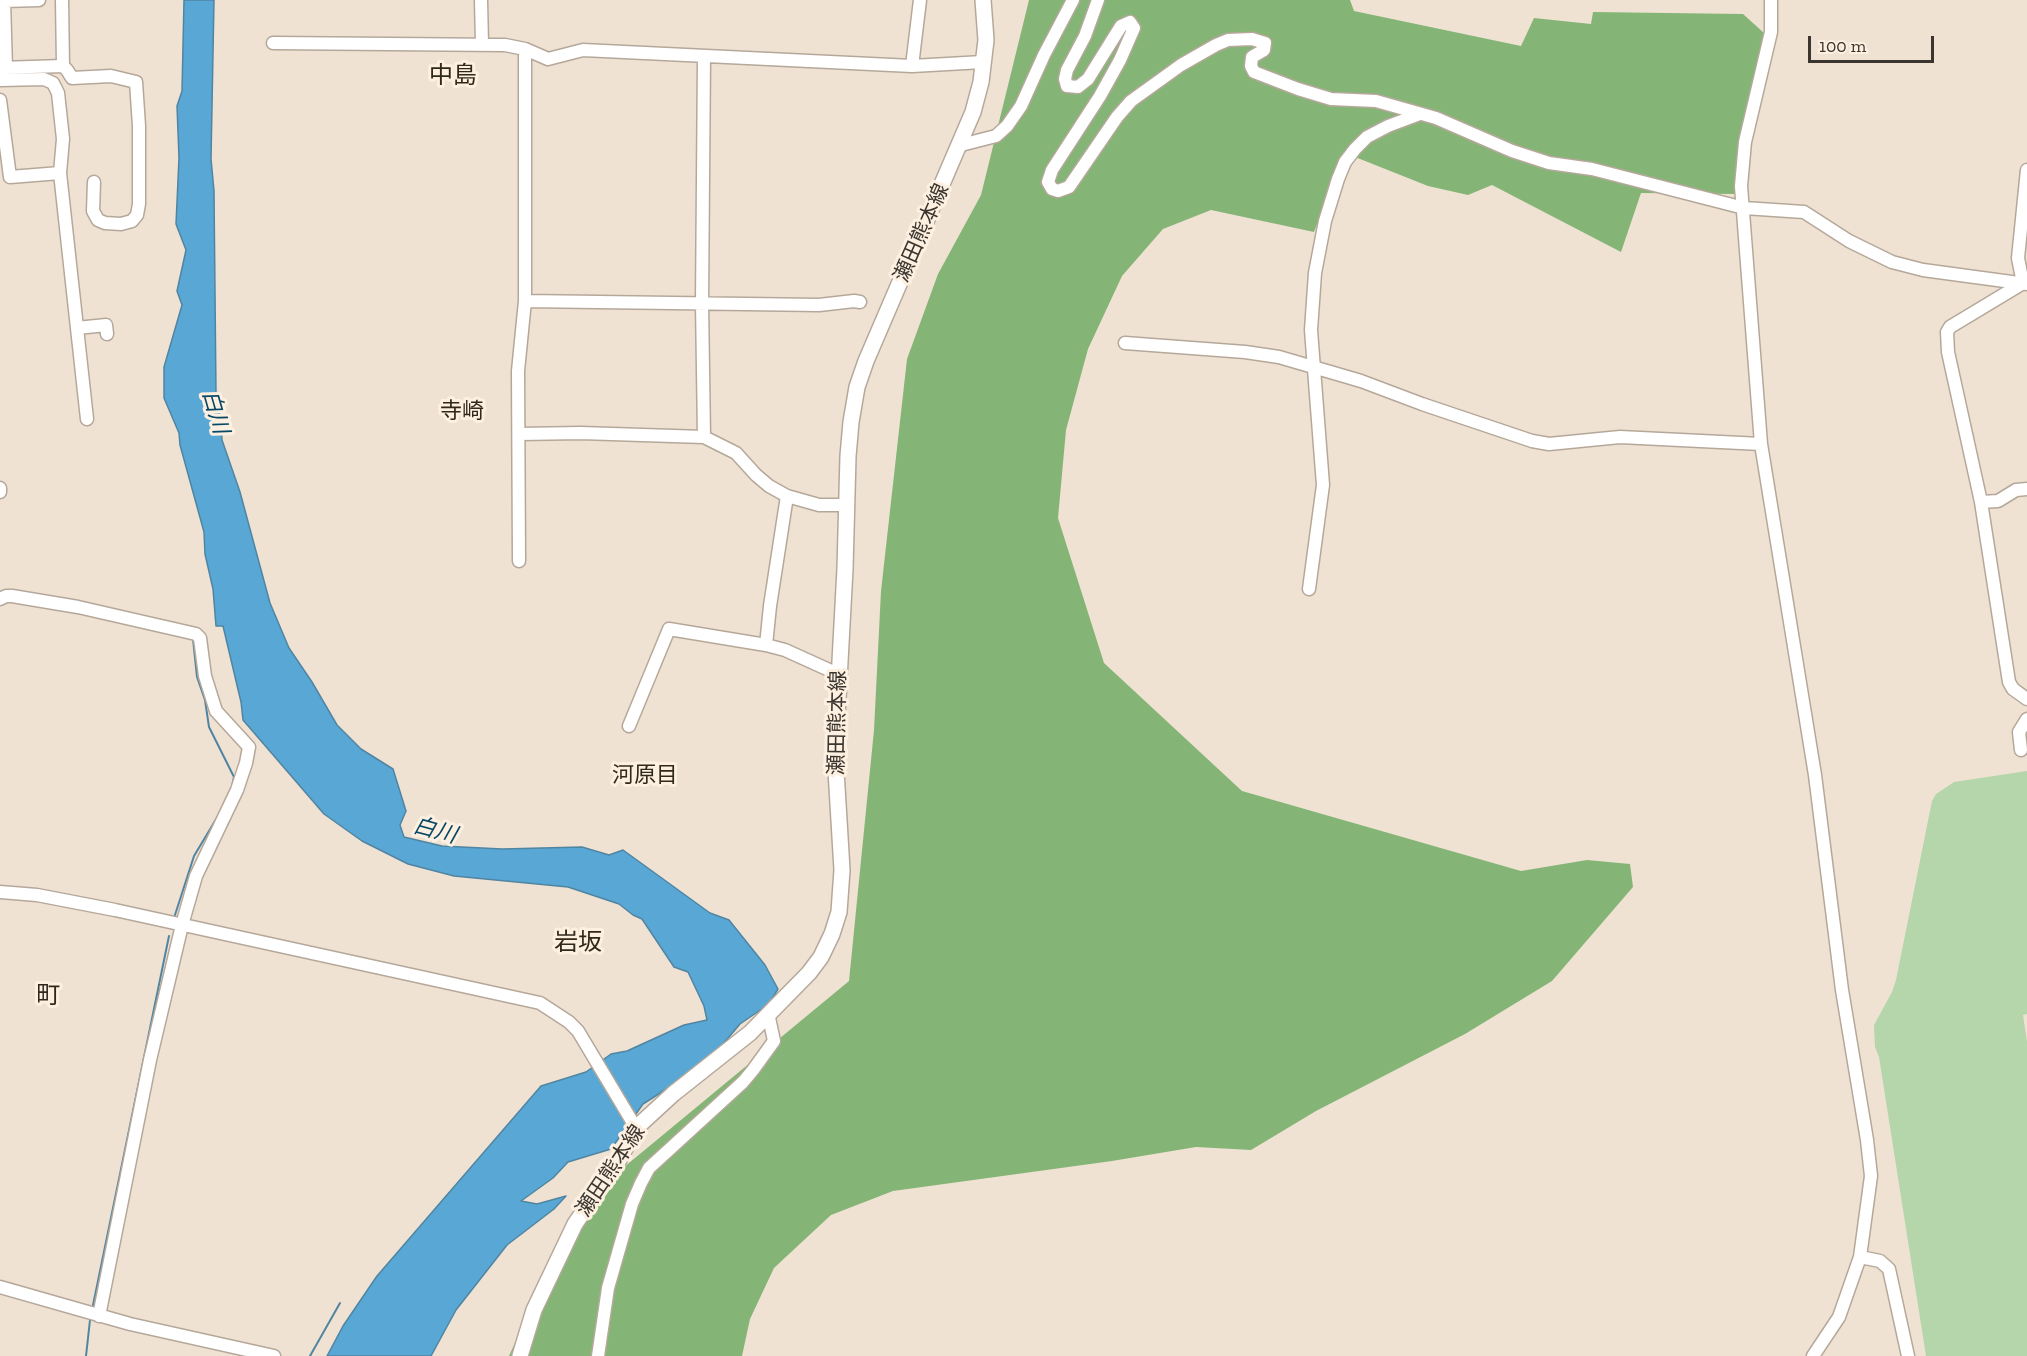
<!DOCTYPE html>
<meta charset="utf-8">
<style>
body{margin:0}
#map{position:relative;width:2027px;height:1356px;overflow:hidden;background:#f0e2d3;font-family:"Zilla Slab",serif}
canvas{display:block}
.scale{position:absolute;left:1808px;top:36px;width:126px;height:27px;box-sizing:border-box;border:3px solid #3a352f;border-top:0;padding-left:8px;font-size:18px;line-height:21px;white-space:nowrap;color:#3a352f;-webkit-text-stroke:4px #fdf0e0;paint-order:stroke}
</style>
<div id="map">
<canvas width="2027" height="1356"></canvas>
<div class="scale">100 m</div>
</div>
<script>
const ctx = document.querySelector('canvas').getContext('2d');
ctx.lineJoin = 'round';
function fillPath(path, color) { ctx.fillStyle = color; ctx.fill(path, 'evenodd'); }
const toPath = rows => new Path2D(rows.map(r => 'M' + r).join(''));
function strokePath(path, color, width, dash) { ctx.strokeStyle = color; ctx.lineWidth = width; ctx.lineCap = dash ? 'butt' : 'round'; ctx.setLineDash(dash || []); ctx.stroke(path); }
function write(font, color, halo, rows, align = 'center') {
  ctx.font = font + ' "Zilla Slab","Noto Sans JP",serif'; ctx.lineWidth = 6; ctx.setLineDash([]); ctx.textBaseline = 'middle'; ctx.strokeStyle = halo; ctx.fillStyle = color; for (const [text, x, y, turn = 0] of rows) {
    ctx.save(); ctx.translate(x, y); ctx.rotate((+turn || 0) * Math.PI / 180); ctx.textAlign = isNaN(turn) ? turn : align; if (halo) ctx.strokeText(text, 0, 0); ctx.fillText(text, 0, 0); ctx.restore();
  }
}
fillPath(toPath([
 [2027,771,2027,1014,2023,1015,2027,1042,2027,1356,1926,1356,1879,1057,1875,1047,1874,1025,1892,992,1896,980,1932,801,1936,794,1954,782]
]), '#b4d6aa');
fillPath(toPath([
 [1029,0,1350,0,1354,11,1521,46,1534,18,1591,24,1593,12,1743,14,1764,33,1734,194,1641,193,1621,252,1492,185,1468,195,1428,186,1345,153,1314,232,1211,210,1163,229,1122,276,1088,349,1066,430,1058,518,1104,663,1242,791,1521,871,1587,860,1630,864,1633,887,1552,981,1465,1034,1316,1111,1251,1150,1196,1147,1112,1161,893,1191,831,1215,774,1268,750,1319,742,1356,509,1356,577,1206,849,981,874,730,881,591,907,359,938,274,981,195]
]), '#85b576');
const water = toPath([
 [184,0,214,0,211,159,214,191,216,394,221,422,222,440,240,492,270,603,289,648,312,682,337,725,361,749,393,769,406,811,400,825,404,837,442,846,502,849,582,847,609,855,623,850,710,913,729,920,765,965,778,989,769,1004,740,1024,707,1063,643,1104,611,1149,568,1162,553,1178,521,1201,537,1204,566,1196,554,1209,507,1245,456,1310,431,1356,327,1356,343,1326,377,1276,541,1086,586,1072,611,1054,627,1051,684,1025,707,1020,704,1006,688,972,674,967,642,919,633,915,619,904,568,887,454,876,408,864,362,841,324,814,243,720,241,702,223,626,216,626,213,589,205,554,204,532,180,445,179,433,164,398,164,367,182,305,177,291,186,250,176,224,179,158,177,106,182,91,184,0]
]);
fillPath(water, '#59a7d4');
strokePath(water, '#5085a2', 1.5);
strokePath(toPath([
 [193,639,197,677,205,700,209,727,234,777,232,787],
 [174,918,194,856,218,816],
 [92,1310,169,936],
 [86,1356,90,1320],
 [310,1356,340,1303]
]), '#5085a2', 2);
const minor = toPath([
 [62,0,63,66,67,70,72,78,111,76,136,82,139,126,139,204,137,215,132,221,121,224,105,223,98,220,93,211,94,182],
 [481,0,482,44],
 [1098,0,1085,36,1067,70,1065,79,1067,86,1078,87,1088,79,1121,26,1130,22,1134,28,1120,60,1100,96,1052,170,1048,182,1052,189,1058,191,1069,187,1117,117,1131,101,1181,65,1216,45,1228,40,1252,39,1265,43,1264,50,1252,57,1251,66,1254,72,1298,89,1331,99,1376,101,1436,118,1512,151,1549,163,1592,169,1744,208,1804,212,1849,241,1892,262,1923,270,2027,284],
 [1771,0,1771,32,1745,142,1741,186,1761,444,1815,775,1842,990,1867,1140,1871,1176,1860,1257,1839,1317,1813,1356],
 [273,43,505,45,525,49,548,59,583,50,912,66,983,62],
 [704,56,702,303,704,437],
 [912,66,920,0],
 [0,68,63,66],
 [6,68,4,1,39,0],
 [0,80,44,79,53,83,58,93,63,139,60,173,10,177,0,100],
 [961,145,996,136,1007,126,1021,106,1044,55,1073,0],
 [60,173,87,419],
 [2023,283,1950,327,1947,332,1948,352,1981,502,2009,682,2013,689,2027,699],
 [2023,283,2018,258,2027,170],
 [525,301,819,305,854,301,860,302],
 [77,328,106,325,107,334],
 [1125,343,1245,352,1279,357,1361,381,1422,404,1532,441,1549,444,1620,437,1761,444],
 [519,434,581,433,704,437,736,453,756,475,769,486,787,496,819,505,847,505],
 [0,488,0,492],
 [1981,502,1998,501,2016,490,2027,489],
 [519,561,518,371,525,301,525,49],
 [1309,589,1323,485,1311,330,1315,273,1325,221,1338,179,1345,162,1355,149,1367,137,1388,126,1420,114],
 [0,599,6,596,12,596,78,607,196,634,200,638,205,676,216,711,249,747,246,763,237,790,196,876,182,925,150,1060,99,1316],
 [766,645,770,606,787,496],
 [629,726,669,629,766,645,785,650,838,674],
 [2021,750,2019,732,2027,719],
 [0,892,37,895,115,910,540,1003,569,1022,578,1031,636,1128],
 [1860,1257,1880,1261,1889,1269,1908,1356],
 [0,1287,130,1324,274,1356],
 [598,1356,608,1288,632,1204,641,1183,649,1168,743,1082,753,1070,774,1041,768,1013]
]);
const major = toPath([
 [520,1356,534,1310,575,1224,620,1158,636,1128,673,1094,750,1033,809,973,821,957,832,934,839,912,842,870,835,754,845,569,848,456,851,422,857,387,866,361,973,112,981,82,986,40,983,0]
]);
strokePath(minor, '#b5a89a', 15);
strokePath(major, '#b5a89a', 18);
strokePath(minor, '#fff', 12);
strokePath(major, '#fff', 15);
write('21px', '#3a352f', '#fdf0e0', [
 ["瀬田熊本線",922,233,-66],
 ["瀬田熊本線",838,723,-89],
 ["瀬田熊本線",611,1171,-56]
]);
write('italic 22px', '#074867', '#fdf0e0', [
 ["白川",215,412,74],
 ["白川",435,831,15]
]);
write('22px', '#31281c', '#fdf0e0', [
 ["寺崎",462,412],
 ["河原目",645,776]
]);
write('24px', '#31281c', '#fdf0e0', [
 ["中島",453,76],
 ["岩坂",578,943],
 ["町",48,996]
]);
</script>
